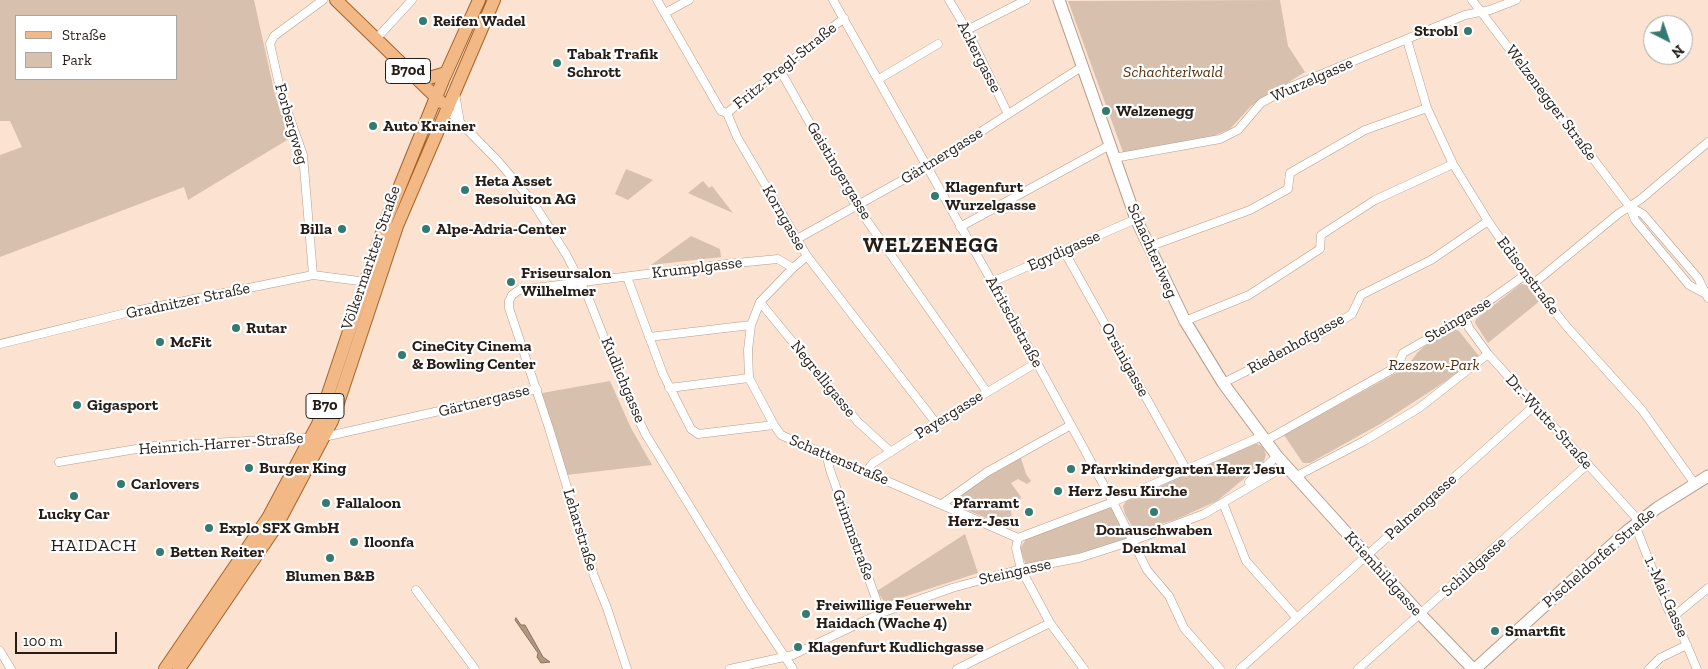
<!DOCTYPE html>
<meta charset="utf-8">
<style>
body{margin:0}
#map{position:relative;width:1708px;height:669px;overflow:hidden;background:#fbe2d1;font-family:"Zilla Slab",serif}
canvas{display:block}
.legend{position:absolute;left:15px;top:15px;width:162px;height:65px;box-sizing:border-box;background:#fff;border:1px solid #a8a5a2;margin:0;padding:6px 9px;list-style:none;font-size:15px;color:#261d17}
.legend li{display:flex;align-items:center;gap:10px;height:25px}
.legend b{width:25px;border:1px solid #a8a5a2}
.north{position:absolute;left:1643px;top:15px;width:50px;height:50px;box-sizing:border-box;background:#fff;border:1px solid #a8a5a2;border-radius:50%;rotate:139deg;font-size:14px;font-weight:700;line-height:20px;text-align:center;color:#261d17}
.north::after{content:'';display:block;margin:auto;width:18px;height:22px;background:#337a70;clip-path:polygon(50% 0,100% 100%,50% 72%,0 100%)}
.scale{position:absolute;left:15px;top:632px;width:102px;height:22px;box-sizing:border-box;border:2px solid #261d17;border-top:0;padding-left:6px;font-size:15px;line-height:18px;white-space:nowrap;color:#261d17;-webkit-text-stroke:4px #fff;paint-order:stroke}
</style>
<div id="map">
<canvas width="1708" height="669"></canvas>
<ul class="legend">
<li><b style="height:6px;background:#f2b885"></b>Straße</li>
<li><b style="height:14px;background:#d8c0ae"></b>Park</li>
</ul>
<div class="north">N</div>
<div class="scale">100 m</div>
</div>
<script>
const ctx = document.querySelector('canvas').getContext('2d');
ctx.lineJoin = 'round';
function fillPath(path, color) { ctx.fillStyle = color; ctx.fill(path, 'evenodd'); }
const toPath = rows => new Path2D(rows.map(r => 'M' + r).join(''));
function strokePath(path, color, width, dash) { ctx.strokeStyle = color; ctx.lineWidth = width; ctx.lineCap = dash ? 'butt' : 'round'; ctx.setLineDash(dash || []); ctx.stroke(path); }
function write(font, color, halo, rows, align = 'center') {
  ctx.font = font + ' "Zilla Slab",serif'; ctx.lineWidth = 4.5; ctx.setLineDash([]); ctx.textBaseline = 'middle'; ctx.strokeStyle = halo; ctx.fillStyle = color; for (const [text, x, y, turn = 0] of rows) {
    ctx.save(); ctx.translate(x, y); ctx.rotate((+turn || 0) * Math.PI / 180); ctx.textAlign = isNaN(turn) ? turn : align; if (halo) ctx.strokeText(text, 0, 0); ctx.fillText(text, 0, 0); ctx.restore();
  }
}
fillPath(toPath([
 [0,0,254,0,275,95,292,137,188,200,184,187,0,257,0,155,22,147,10,121,0,121],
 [16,16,176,16,176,79,16,79],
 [1280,0,1288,46,1305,72,1251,106,1230,129,1206,139,1124,155,1068,1],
 [626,169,653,180,628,200,615,194],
 [703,181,709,188,712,186,733,213,688,193],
 [691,236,720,249,721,257,651,265],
 [1521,284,1527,285,1541,300,1488,343,1475,323,1476,319],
 [1454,329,1459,331,1479,356,1446,381,1380,424,1310,463,1303,463,1284,435,1407,367,1417,353,1425,346],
 [610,381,631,428,652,465,567,475,542,393],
 [1256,443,1263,447,1266,455,1263,463,1217,501,1177,519,1148,528,1139,531,1133,528,1125,514,1123,506,1126,501],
 [1020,455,1026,474,1031,481,1027,484,1018,479,1011,483,1021,497,1020,504,1011,510,1013,529,955,505,954,497],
 [1111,507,1127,539,1089,551,1026,565,1020,549,1027,537],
 [965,534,978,573,885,603,877,591]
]), '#d8c0ae');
const water = toPath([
 [516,618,521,625,525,625,543,657,550,662,541,663,537,657,538,653,515,620,516,618]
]);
fillPath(water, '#b2957f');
strokePath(water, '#887160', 1);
const street = toPath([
 [657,0,721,111,727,113,737,137,807,256,936,423],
 [833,0,1013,319,1113,502,1147,570,1169,596,1184,628,1220,669],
 [949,0,967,30,1008,114],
 [1472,0,1630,207,1635,220,1689,285,1704,293],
 [665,13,689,0],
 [967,30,1026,0],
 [376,39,412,0],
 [1407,40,1427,108,1453,164,1488,221,1525,275,1568,328,1642,410,1695,484],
 [780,70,854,202,987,392],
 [879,79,938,44],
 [455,93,460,123],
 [445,107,497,160,532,201,566,254,588,297,627,396,646,435,751,606,793,669],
 [727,113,844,18],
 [439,128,461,124],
 [1114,158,1220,139,1238,130,1261,103,1288,88,1465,15,1490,10,1516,0],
 [1630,207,1643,214,1698,278,1708,298],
 [960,227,1110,145],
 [797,239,926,167,1083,66],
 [1148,247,1250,210,1288,189,1290,173,1365,130,1427,108],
 [1064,251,1186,469],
 [793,268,760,302,751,325,748,350,749,378,774,425,781,435,1018,538],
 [313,275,303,155,281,93,270,44,274,36,323,0],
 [627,277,663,374,691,429,698,434,774,425],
 [992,282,1136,219],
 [1533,284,1618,214,1641,199,1708,142],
 [760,302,858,422,891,452],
 [1465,318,1469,328,1488,354,1639,521],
 [1185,321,1249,295,1320,249,1321,235,1375,200,1453,164],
 [649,337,751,325],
 [0,344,130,312,313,275,367,282],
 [1223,383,1322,333,1352,314,1361,295,1431,260,1488,221],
 [669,388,749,378],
 [1265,441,1398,366,1403,353,1465,318,1525,275],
 [827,457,830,470,881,613],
 [59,462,154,446,324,437,537,389],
 [865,473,873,463,936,423,1036,363],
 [1295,477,1364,441,1419,408,1488,354],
 [1249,482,1277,456],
 [1223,503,1246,561,1297,618],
 [942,504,987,472,1071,425],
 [1635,525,1668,609,1678,625,1697,669],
 [416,590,475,669],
 [1673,617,1708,588],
 [0,651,11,669],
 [627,669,607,608,594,576,549,428,509,308,509,301,512,295,519,290,726,264,778,259,793,268,807,256],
 [730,669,793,655,881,613,952,588,1021,569,1079,558,1132,541,1204,514,1285,466],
 [957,669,1050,623],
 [1084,669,1050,623,1021,569,1016,548,1018,538,1113,502,1262,436],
 [1240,669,1534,406],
 [1358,669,1588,464],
 [1649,669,1660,658,1687,645]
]);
const secondary = toPath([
 [1059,0,1136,219,1185,321,1223,383,1277,456,1421,615,1473,669],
 [1475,669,1627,531,1657,508,1708,476]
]);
const primary = toPath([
 [336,0,441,102],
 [419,81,446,73],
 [165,669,268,518,318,424,387,218,443,80,479,0],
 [179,669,277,525,332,421,397,226,494,0]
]);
strokePath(street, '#b59e8e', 9);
strokePath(secondary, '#b59e8e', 13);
strokePath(primary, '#a56329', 14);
strokePath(street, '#fff', 8);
strokePath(secondary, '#fff', 11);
strokePath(primary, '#f2b885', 12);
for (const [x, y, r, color] of [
 [423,21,5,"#337a70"],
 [1468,31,5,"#337a70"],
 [557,63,5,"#337a70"],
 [1106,111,5,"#337a70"],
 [373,126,5,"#337a70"],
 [465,190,5,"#337a70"],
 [935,196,5,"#337a70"],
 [342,229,5,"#337a70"],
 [426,229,5,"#337a70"],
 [511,282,5,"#337a70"],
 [236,328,5,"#337a70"],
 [160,342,5,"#337a70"],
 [402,355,5,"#337a70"],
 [77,405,5,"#337a70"],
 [249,468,5,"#337a70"],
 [1071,469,5,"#337a70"],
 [121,484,5,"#337a70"],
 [1058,491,5,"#337a70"],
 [74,496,5,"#337a70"],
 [326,503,5,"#337a70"],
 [1029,512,5,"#337a70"],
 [1154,512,5,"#337a70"],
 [209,528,5,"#337a70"],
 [354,542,5,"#337a70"],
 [160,552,5,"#337a70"],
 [330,558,5,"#337a70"],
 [806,614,5,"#337a70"],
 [1495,631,5,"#337a70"],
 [798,647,5,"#337a70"]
]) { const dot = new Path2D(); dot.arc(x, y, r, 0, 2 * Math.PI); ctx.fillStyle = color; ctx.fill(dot); strokePath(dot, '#fff', 2); }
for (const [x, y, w] of [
 [408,71,45],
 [325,406,38]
]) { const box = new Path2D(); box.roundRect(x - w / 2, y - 12.5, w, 25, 4); ctx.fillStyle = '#fff'; ctx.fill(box); strokePath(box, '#261d17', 1); }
write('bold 15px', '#261d17', null, [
 ["B70d",408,71],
 ["B70",325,406]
]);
write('bold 16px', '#261d17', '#fff', [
 ["Reifen Wadel",433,21],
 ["Strobl",1458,31,"right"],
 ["Tabak Trafik",567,54],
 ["Schrott",567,72],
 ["Welzenegg",1116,111],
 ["Auto Krainer",383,126],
 ["Heta Asset",475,181],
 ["Resoluiton AG",475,199],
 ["Klagenfurt",945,187],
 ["Wurzelgasse",945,205],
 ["Billa",332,229,"right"],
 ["Alpe-Adria-Center",436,229],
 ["Friseursalon",521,273],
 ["Wilhelmer",521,291],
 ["Rutar",246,328],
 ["McFit",170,342],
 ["CineCity Cinema",412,346],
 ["& Bowling Center",412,364],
 ["Gigasport",87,405],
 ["Burger King",259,468],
 ["Pfarrkindergarten Herz Jesu",1081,469],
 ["Carlovers",131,484],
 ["Herz Jesu Kirche",1068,491],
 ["Fallaloon",336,503],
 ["Pfarramt",1019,503,"right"],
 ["Herz-Jesu",1019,521,"right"],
 ["Lucky Car",74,514,"center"],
 ["Explo SFX GmbH",219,528],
 ["Donauschwaben",1154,530,"center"],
 ["Denkmal",1154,548,"center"],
 ["Iloonfa",364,542],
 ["Betten Reiter",170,552],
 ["Blumen B&B",330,576,"center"],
 ["Freiwillige Feuerwehr",816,605],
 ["Haidach (Wache 4)",816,623],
 ["Smartfit",1505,631],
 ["Klagenfurt Kudlichgasse",808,647]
], 'left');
write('16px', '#261d17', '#fff', [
 ["Ackergasse",979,57,63],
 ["Fritz-Pregl-Straße",785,66,-39],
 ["Wurzelgasse",1312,80,-24],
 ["Welzenegger Straße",1551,103,53],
 ["Forbergweg",291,124,74],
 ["Gärtnergasse",942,156,-32],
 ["Geistingergasse",839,171,59],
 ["Korngasse",784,218,60],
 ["Egydigasse",1064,251,-24],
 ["Schachterlweg",1152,251,66],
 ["Völkermarkter Straße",371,258,-71],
 ["Krumplgasse",697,268,-7],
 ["Edisonstraße",1528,276,53],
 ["Gradnitzer Straße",188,301,-12],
 ["Steingasse",1458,320,-31],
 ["Afritschstraße",1014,322,61],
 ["Riedenhofgasse",1296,344,-29],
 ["Orsinigasse",1125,360,61],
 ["Negrelligasse",823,379,51],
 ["Kudlichgasse",623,380,67],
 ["Gärtnergasse",484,401,-14],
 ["Payergasse",949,415,-32],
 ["Dr.-Wutte-Straße",1549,422,48],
 ["Heinrich-Harrer-Straße",221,444,-4],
 ["Schattenstraße",839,460,23],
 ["Palmengasse",1421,507,-42],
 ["Leharstraße",580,530,73],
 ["Grimmstraße",853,535,70],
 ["Pischeldorfer Straße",1599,558,-41],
 ["Schildgasse",1474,567,-42],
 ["Steingasse",1015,572,-13],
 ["Kriemhildgasse",1383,574,48],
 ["1.-Mai-Gasse",1666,597,66]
]);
write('italic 16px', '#59300b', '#fff', [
 ["Schachterlwald",1173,72],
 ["Rzeszow-Park",1434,365]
]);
ctx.letterSpacing = '1px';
write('18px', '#261d17', '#fff', [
 ["HAIDACH",94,546]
]);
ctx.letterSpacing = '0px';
ctx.letterSpacing = '1px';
write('bold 21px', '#261d17', '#fff', [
 ["WELZENEGG",931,246]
]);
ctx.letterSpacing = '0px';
</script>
